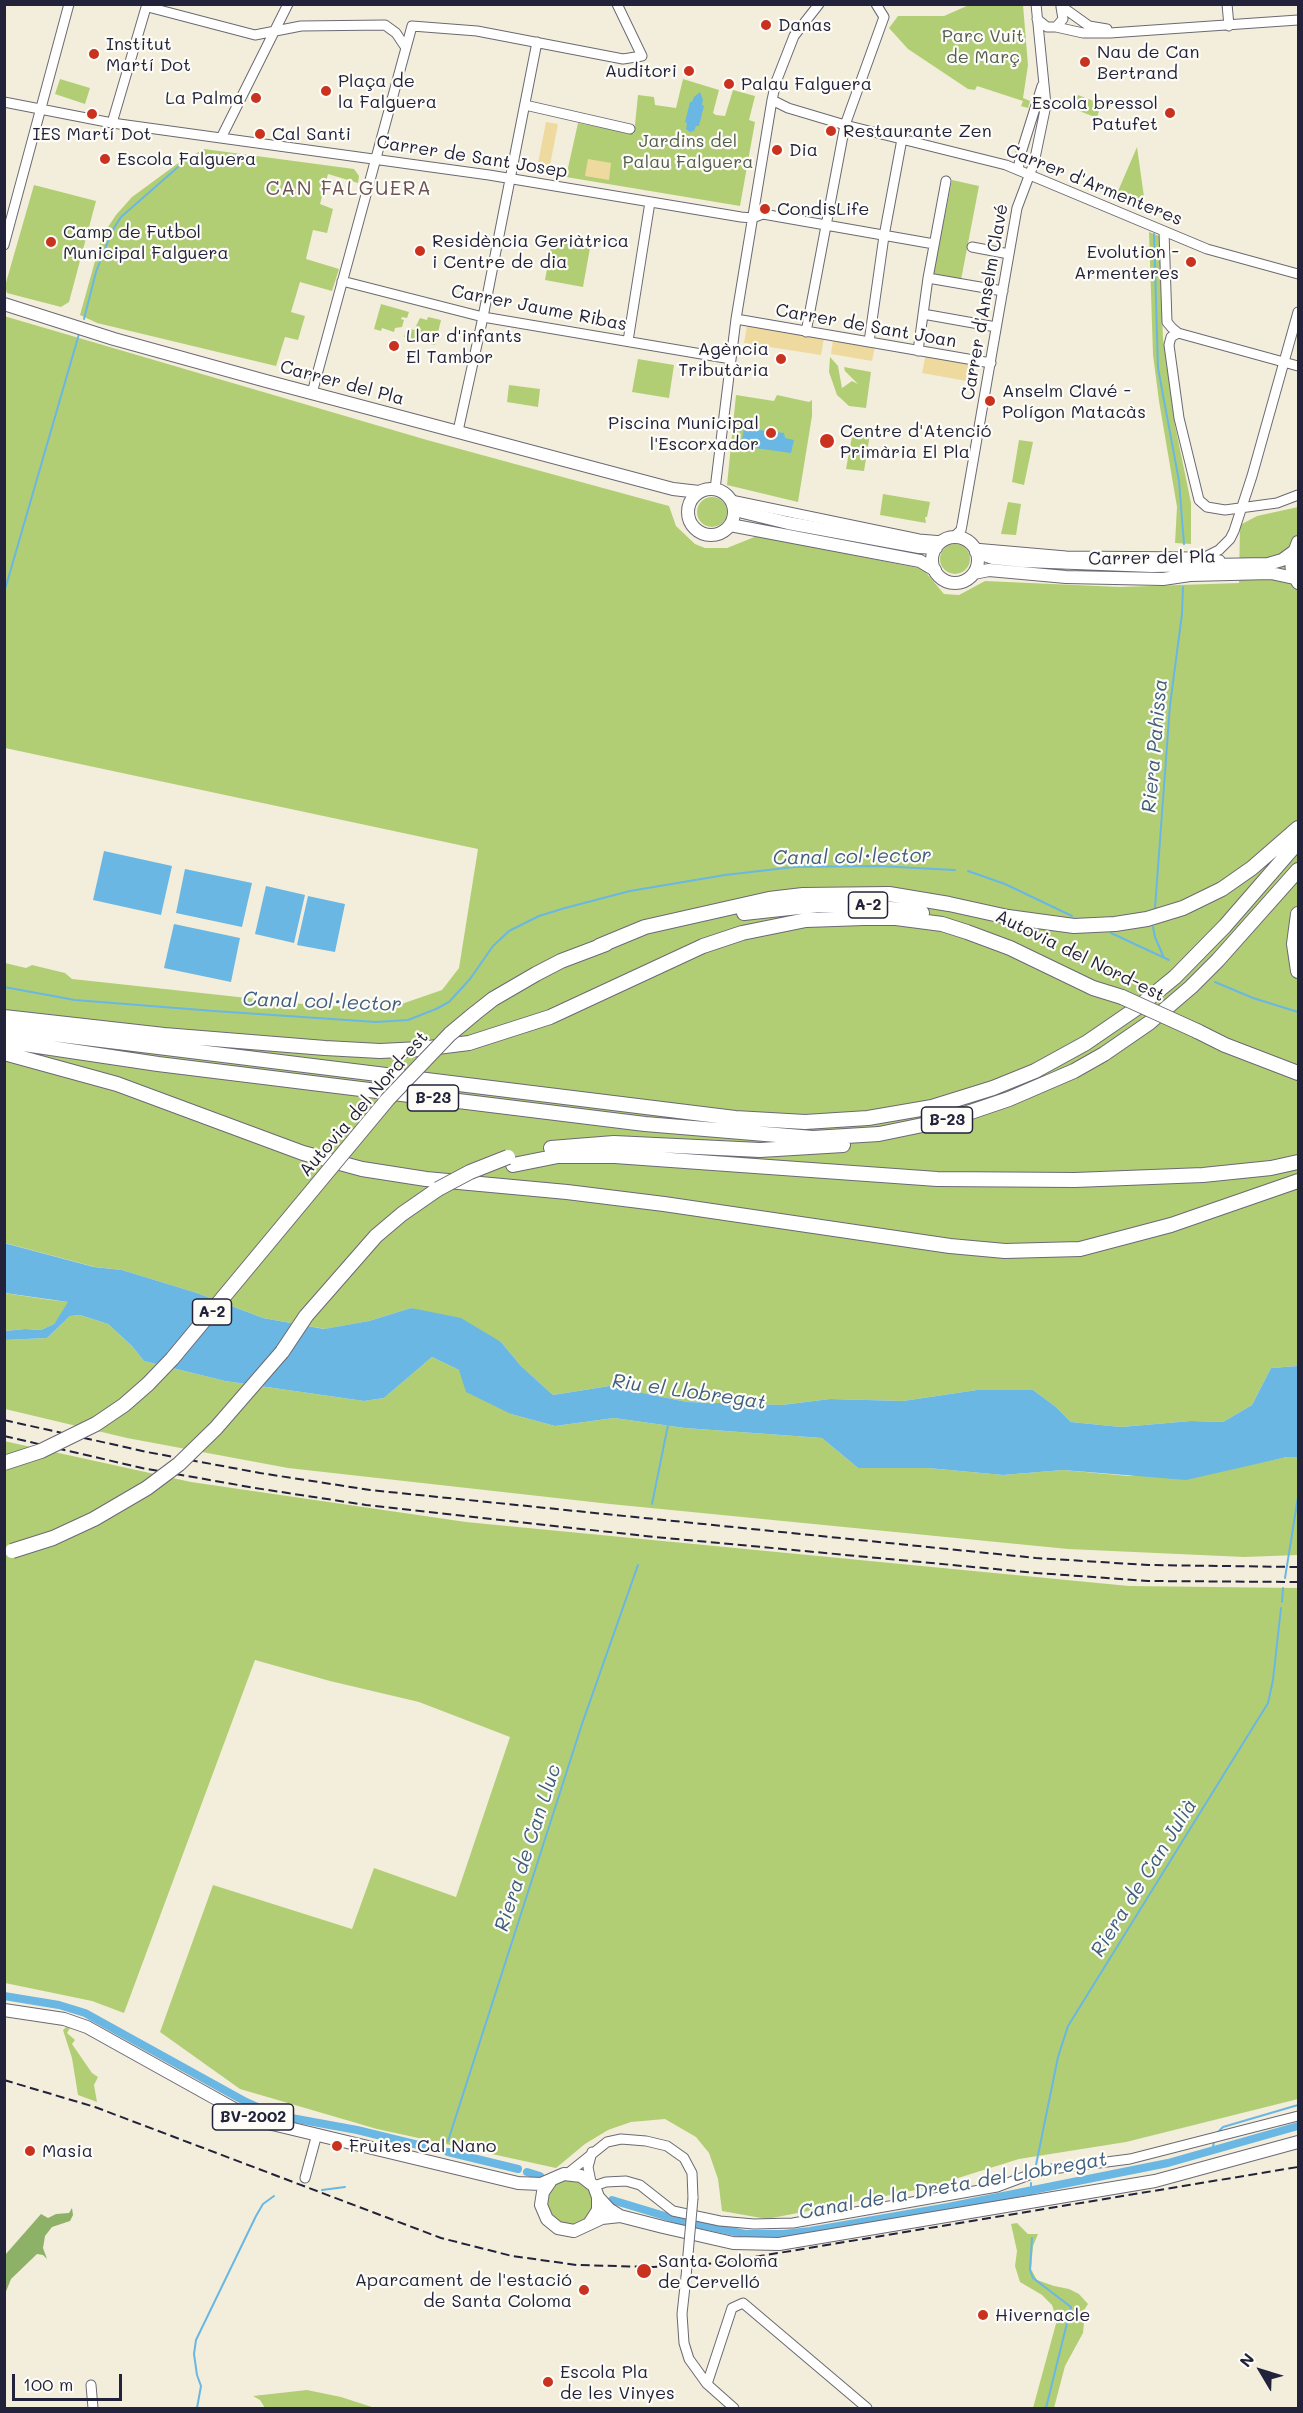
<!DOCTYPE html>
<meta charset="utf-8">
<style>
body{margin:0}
#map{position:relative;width:1303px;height:2413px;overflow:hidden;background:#f3eedb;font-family:Mali,sans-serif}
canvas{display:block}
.frame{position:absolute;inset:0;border:6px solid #22223b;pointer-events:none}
.north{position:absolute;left:1231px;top:2341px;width:60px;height:60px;-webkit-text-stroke:4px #fdfcf7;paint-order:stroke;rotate:308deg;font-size:16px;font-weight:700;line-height:24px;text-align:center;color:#22223b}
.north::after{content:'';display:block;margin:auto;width:21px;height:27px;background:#22223b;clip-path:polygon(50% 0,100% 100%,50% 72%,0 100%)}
.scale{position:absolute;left:12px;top:2374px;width:110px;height:27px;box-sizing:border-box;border:3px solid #22223b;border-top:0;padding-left:8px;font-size:18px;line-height:21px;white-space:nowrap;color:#22223b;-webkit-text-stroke:4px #fdfcf7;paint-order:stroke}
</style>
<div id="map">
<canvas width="1303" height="2413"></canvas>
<div class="frame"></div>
<div class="north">N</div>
<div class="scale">100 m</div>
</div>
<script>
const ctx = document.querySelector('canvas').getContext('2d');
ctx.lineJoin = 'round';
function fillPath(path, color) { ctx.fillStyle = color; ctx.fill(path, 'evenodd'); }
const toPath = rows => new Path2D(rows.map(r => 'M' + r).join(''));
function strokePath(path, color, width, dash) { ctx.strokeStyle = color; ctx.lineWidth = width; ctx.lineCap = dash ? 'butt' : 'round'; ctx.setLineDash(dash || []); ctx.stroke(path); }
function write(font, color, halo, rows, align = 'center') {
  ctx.font = font + ' Mali,sans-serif'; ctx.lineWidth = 4.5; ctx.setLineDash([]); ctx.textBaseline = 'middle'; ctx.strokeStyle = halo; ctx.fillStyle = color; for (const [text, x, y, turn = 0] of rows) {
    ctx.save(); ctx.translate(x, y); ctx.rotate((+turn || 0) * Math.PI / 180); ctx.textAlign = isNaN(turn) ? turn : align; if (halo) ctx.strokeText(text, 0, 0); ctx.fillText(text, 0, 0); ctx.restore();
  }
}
fillPath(toPath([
 [983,4,1023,5,1028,65,1023,98,1030,101,1028,108,1021,106,1023,101,977,86,975,90,968,89,908,49,889,28,898,16,944,16,969,5],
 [60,79,90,88,85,104,55,94],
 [683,79,719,90,713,113,716,115,725,116,733,90,755,96,749,120,755,122,740,206,566,177,578,123,634,134,638,95,654,97,655,105,676,108],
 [1078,95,1101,104,1097,118,1072,108],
 [1137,147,1146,211,1115,198],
 [204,149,354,169,359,176,358,183,328,174,320,204,333,209,327,233,313,230,306,259,339,269,332,291,300,282,291,312,305,316,298,340,285,337,276,366,97,323,80,315,102,236,116,215,132,197,177,164],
 [952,180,979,186,961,280,933,275],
 [34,185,96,201,69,302,61,307,7,293,5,286],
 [1149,232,1159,236,1163,338,1175,425,1191,503,1191,544,1175,543,1177,507,1159,401,1153,355],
 [552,241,590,248,583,287,545,280],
 [381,304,409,312,407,318,402,317,401,319,404,320,402,327,395,328,394,332,382,328,381,331,374,329],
 [4,316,427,440,669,506,676,526,695,544,705,548,727,548,757,536,923,569,944,594,959,595,985,581,1120,587,1239,583,1240,525,1257,516,1298,507,1298,1366,1271,1368,1252,1405,1223,1422,1191,1421,1121,1427,1071,1422,1056,1407,1033,1390,977,1390,903,1401,830,1399,782,1405,687,1402,609,1386,553,1395,521,1366,501,1342,411,1308,369,1321,325,1329,263,1318,197,1293,122,1270,95,1267,5,1243,5,963,26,968,32,965,65,973,72,979,91,981,312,1005,387,1009,442,990,459,968,478,849,5,748],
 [428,317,441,320,435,345,404,337,406,331,410,332,411,329,414,330,420,318,427,320],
 [830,357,838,366,842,388,852,381,858,384,845,371,844,367,871,372,866,408,849,406,837,395,829,372],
 [638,359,674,365,669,398,632,392],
 [509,385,540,389,538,407,507,402],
 [736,395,774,401,777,395,809,402,812,400,812,416,798,502,727,485],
 [853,431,870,434,864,471,846,469],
 [1019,440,1033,442,1024,485,1012,482],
 [883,494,930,502,927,517,925,517,926,523,880,515],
 '697 512a15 15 0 1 1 30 0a15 15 0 1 1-30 0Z',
 [1008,502,1021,504,1016,535,1001,534],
 '940 559a15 15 0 1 1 30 0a15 15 0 1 1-30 0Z',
 [4,1293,51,1300,69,1302,54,1324,41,1330,25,1329,5,1331],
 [80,1315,108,1324,132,1346,144,1361,225,1381,364,1401,384,1398,432,1357,459,1370,511,1414,555,1426,614,1418,685,1428,822,1438,858,1468,928,1468,1003,1475,1063,1470,1129,1476,1239,1467,1287,1457,1298,1457,1298,1555,1244,1557,1068,1549,610,1504,288,1468,127,1438,5,1409,5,1340,47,1338,70,1316],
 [4,1441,191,1482,466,1522,1129,1586,1298,1588,1298,2099,1126,2142,1019,2159,926,2188,767,2219,722,2211,718,2179,709,2153,696,2137,665,2119,631,2122,608,2130,585,2144,556,2168,377,2129,240,2089,160,2032,213,1885,352,1929,374,1868,456,1897,510,1737,419,1702,330,1681,255,1660,124,2013,92,2001,5,1983],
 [66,2027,70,2028,67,2033,75,2040,72,2044,92,2073,98,2077,94,2085,97,2102,78,2095,72,2058,63,2030],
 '547 2202a23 23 0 1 1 46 0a23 23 0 1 1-46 0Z',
 [1017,2223,1028,2234,1038,2234,1033,2246,1031,2269,1037,2280,1054,2286,1069,2289,1079,2294,1088,2304,1079,2318,1084,2323,1083,2333,1065,2366,1054,2408,1033,2408,1057,2320,1052,2305,1042,2295,1020,2282,1015,2266,1017,2251,1011,2224],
 [307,2390,341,2397,375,2408,265,2408,260,2400,253,2396]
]), '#b2ce74');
fillPath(toPath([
 [72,2208,73,2215,70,2221,52,2227,45,2236,43,2248,47,2259,43,2255,37,2254,11,2279,5,2294,5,2255,41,2214,48,2218,56,2214,69,2213]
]), '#8db166');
fillPath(toPath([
 [546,122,558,124,549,170,537,168],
 [588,159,611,163,609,180,585,176],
 [747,326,824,338,821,355,744,343],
 [833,340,875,347,872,361,831,354],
 [926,353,975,362,972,382,922,373]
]), '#eeda9e');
fillPath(toPath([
 [700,92,703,100,702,105,704,106,699,126,696,126,694,131,690,132,686,129,687,123,685,122,690,102,692,102,694,97],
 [744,428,784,433,785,438,794,440,791,453,741,446],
 [104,851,172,866,161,915,93,900],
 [185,869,252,883,242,927,176,913],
 [266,886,305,895,294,943,255,934],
 [308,896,345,904,335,952,297,945],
 [174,924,240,938,231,982,164,968],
 [4,1243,94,1267,122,1270,197,1293,263,1318,324,1329,369,1321,411,1308,461,1318,501,1342,521,1366,553,1395,609,1386,687,1402,782,1405,830,1399,903,1401,977,1390,1033,1390,1056,1407,1071,1422,1121,1427,1191,1421,1223,1422,1252,1405,1271,1368,1298,1366,1298,1457,1287,1457,1186,1480,1063,1470,1003,1475,928,1468,858,1468,822,1438,685,1428,614,1418,555,1426,511,1414,466,1392,459,1370,432,1357,384,1398,364,1401,225,1381,144,1361,132,1346,108,1324,80,1315,70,1316,47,1338,5,1340,5,1331,25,1329,41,1330,54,1324,68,1302,5,1293]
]), '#6ab7e4');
strokePath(toPath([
 [1154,234,1158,368,1179,481,1184,544],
 [84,319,96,272,112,231,121,217,178,167],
 [4,593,79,334],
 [968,871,1005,884,1072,916],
 [1155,908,1170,705,1182,614,1183,587],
 [1153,927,1155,937,1164,958],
 [1111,933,1169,960],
 [1215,982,1253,998,1298,1012],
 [4,987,75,1000,214,1011,376,1022,408,1020,436,1009,449,1002,470,979,493,946,509,931,539,916,565,908,630,891,725,875,794,867,878,866,955,870],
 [652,1504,668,1425],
 [1285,1578,1298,1497],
 [1282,1602,1283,1588],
 [1216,2134,1223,2127,1298,2105],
 [448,2141,582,1724,638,1565],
 [1212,2151,1214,2142],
 [1036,2165,1058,2057,1068,2026,1268,1703,1273,1680,1281,1608],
 [1031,2183,1031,2195],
 [322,2190,345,2187],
 [1032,2238,1030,2270,1033,2278,1071,2307,1046,2408],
 [197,2408,201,2386,197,2375,194,2354,196,2340,256,2216,263,2204,274,2196]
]), '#6ab7e4', 2);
strokePath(toPath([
 [4,1996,59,2005,85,2013,246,2102,275,2115,357,2130,439,2150],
 [448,2152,518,2169],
 [527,2172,540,2176],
 [612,2200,678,2220,745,2234,783,2234,810,2231,948,2207,1168,2163,1298,2126]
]), '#6ab7e4', 8);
const minor = toPath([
 [1227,4,1229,26],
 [1061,6,1089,26,1107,29],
 [148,7,255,35,301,26,385,25,396,33,406,48],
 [1037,19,1047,27,1056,27,1063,19,1061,7],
 [1056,27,1083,33,1110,33,1298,20],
 [772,100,788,108,845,125,1006,165,1207,249,1298,274],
 [4,102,112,123,489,175,741,217,752,218,763,214,934,244],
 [525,105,630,129],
 [112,123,147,4],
 [221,138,288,4],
 [1018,170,1021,153,1042,86],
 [1164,232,1167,322,1172,328,1178,333,1298,366],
 [4,245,69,4],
 [972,247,1009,254],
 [928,278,1003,291],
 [342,281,483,317,731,359],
 [923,314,996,327],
 [736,319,991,363],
 [806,332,845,125,884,17,876,4],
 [1178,333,1171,337,1169,345,1179,418,1199,500,1207,507,1225,510,1277,503,1298,495],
 [628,341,650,202],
 [869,342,884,236,902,139],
 [918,351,928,278,946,181],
 [312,393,412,26,477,31,623,59,642,56,617,4],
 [458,431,483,317,537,42],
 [715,489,736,319,772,100,776,82,794,36,819,4],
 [731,500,919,539,943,541],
 [954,537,961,530,962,525,1017,208,1034,163,1046,105,1036,4],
 [974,548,1066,556,1198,557,1220,560],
 [1203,558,1219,550,1230,539,1234,531,1252,476,1298,312],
 [567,2174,607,2142,621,2139,646,2141,667,2146,684,2158,692,2173,693,2198],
 [305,2178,317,2134],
 [591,2182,588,2167,592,2152],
 [594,2186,606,2182,626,2181,640,2185,673,2211,720,2221,754,2224,793,2223,997,2187,1029,2175,1052,2169,1130,2159,1298,2116],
 [686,2277,682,2314,684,2343,689,2359,707,2384,734,2408],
 [707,2384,732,2308,743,2303,867,2408],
 [91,2385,93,2408]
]);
const major = toPath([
 [4,304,114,339,266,381,673,489,699,492],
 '688 512a23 23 0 1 1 46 0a23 23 0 1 1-46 0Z',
 [734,506,743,512,788,523,919,547,936,548],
 [730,525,920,561,935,570],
 '932 560a23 23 0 1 1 46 0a23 23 0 1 1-46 0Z',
 [976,552,993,558,1024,561,1152,566,1268,564,1282,560,1293,552],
 [974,573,989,570,1066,577,1163,579,1190,575,1271,573,1294,578],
 [1298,583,1292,572,1291,560,1298,542],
 [4,2010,64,2019,87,2027,238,2111,268,2123,518,2183,541,2184,564,2174,581,2176,594,2186,598,2197,598,2210,589,2224],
 [550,2182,543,2192,541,2205,547,2219,558,2228,574,2231,602,2218,620,2216],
 [598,2197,609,2209,620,2216,663,2227,733,2243,779,2244,1155,2181,1298,2142]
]);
const highway = toPath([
 [744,913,817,905,860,905,922,913],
 [1298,914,1294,944,1298,971],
 [599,946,645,927,769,899,803,895,889,894,949,904,1008,917,1074,926,1115,924,1147,919,1183,908,1222,889,1252,868,1298,828],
 [474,1014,493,999,536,974,561,961,606,944],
 [4,1017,164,1035,325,1048,380,1051,421,1049,469,1043,550,1017,703,946,742,933,806,920,864,918,896,918,942,924,967,932,1010,948,1093,988,1122,997],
 [4,1028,735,1118,805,1122,868,1118,932,1107,993,1088,1035,1071,1086,1043,1137,1008,1175,977,1225,926,1298,842],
 [1197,1031,1225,1045,1298,1073],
 [4,1041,158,1064,645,1124,813,1138,879,1134,947,1120,1009,1099,1074,1071,1104,1054,1149,1023,1191,987,1218,960,1298,870],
 [4,1053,117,1084,303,1153,362,1169,426,1179,567,1192,664,1204,950,1246,1005,1251,1080,1249,1171,1225,1298,1181],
 [551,1148,614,1143,760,1150,843,1145],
 [513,1165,558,1156,615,1156,937,1179,1075,1180,1203,1175,1271,1168,1298,1162],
 [282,1352,306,1316,376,1236,402,1214,438,1189]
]);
strokePath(minor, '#6b6973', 11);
strokePath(major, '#6b6973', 14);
strokePath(highway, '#6b6973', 16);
strokePath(minor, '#fff', 9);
strokePath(major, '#fff', 12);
strokePath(highway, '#fff', 14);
strokePath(toPath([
 [4,1420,147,1452,260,1473,370,1490,1036,1558,1148,1565,1298,1567],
 [4,1436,142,1468,255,1488,366,1505,645,1536,1037,1573,1148,1581,1298,1582],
 [4,2080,95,2107,441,2238,512,2256,577,2265,653,2267,718,2263,1298,2167]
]), '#22223b', 2, [9, 4.5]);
const minorBridge = toPath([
 [686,2277,693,2198]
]);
const highwayBridge = toPath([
 [1122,997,1197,1031],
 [438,1189,470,1172,508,1157],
 [4,1463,41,1451,96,1424,124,1405,148,1384,172,1359,388,1099,450,1034,474,1014],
 [12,1551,53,1538,94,1519,147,1488,179,1464,216,1428,282,1352]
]);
strokePath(minorBridge, '#6b6973', 11, []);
strokePath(highwayBridge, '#6b6973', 16, []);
strokePath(minorBridge, '#fff', 9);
strokePath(highwayBridge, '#fff', 14);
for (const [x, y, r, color] of [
 [766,25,6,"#c8321e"],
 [94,54,6,"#c8321e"],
 [1085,62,6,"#c8321e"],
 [689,71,6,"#c8321e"],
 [729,84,6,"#c8321e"],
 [326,91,6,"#c8321e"],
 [256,98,6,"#c8321e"],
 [1170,113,6,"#c8321e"],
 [92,114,6,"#c8321e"],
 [831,131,6,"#c8321e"],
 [260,134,6,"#c8321e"],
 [777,150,6,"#c8321e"],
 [105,159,6,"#c8321e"],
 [765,209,6,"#c8321e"],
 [51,242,6,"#c8321e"],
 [420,251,6,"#c8321e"],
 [1191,262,6,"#c8321e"],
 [394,346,6,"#c8321e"],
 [781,359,6,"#c8321e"],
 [990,401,6,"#c8321e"],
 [771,433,6,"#c8321e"],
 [827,441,8,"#c8321e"],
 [337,2146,6,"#c8321e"],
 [30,2151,6,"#c8321e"],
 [644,2271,8,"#c8321e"],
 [584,2290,6,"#c8321e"],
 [983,2315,6,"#c8321e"],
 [548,2382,6,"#c8321e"]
]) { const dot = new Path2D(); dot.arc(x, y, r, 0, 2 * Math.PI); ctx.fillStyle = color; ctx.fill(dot); strokePath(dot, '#fdfcf7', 2); }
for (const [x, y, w] of [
 [868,905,39],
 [433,1098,51],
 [947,1120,51],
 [212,1312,39],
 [253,2117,81]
]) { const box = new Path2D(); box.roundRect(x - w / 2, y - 13, w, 26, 4.5); ctx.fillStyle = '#fdfcf7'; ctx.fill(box); strokePath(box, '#22223b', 1.5); }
write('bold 16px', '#22223b', null, [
 ["A-2",868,905],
 ["B-23",433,1098],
 ["B-23",947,1120],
 ["A-2",212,1312],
 ["BV-2002",253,2117]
]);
write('18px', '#22223b', '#fdfcf7', [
 ["Danas",778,25],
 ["Institut",106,44],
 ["Martí Dot",106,65],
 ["Nau de Can",1097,52],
 ["Bertrand",1097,73],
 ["Auditori",677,71,"right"],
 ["Plaça de",338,81],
 ["la Falguera",338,102],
 ["Palau Falguera",741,84],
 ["La Palma",244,98,"right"],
 ["Escola bressol",1158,103,"right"],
 ["Patufet",1158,124,"right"],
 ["Restaurante Zen",843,131],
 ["IES Martí Dot",92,134,"center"],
 ["Cal Santi",272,134],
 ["Dia",789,150],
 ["Escola Falguera",117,159],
 ["CondisLife",777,209],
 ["Camp de Futbol",63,232],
 ["Municipal Falguera",63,253],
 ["Residència Geriàtrica",432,241],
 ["i Centre de dia",432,262],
 ["Evolution -",1179,252,"right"],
 ["Armenteres",1179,273,"right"],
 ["Llar d'infants",406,336],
 ["El Tambor",406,357],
 ["Agència",769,349,"right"],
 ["Tributària",769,370,"right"],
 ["Anselm Clavé -",1002,391],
 ["Polígon Matacàs",1002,412],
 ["Piscina Municipal",759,423,"right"],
 ["l'Escorxador",759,444,"right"],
 ["Centre d'Atenció",840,431],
 ["Primària El Pla",840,452],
 ["Fruites Cal Nano",349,2146],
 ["Masia",42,2151],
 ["Santa Coloma",658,2261],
 ["de Cervelló",658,2282],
 ["Aparcament de l'estació",572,2280,"right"],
 ["de Santa Coloma",572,2301,"right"],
 ["Hivernacle",995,2315],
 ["Escola Pla",560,2372],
 ["de les Vinyes",560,2393]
], 'left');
write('18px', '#545e4f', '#fdfcf7', [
 ["Parc Vuit",983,36],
 ["de Març",983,57],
 ["Jardins del",688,141],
 ["Palau Falguera",688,162]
]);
write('18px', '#22223b', '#fdfcf7', [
 ["Carrer de Sant Josep",472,157,9],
 ["Carrer d'Armenteres",1094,185,22],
 ["Carrer d'Anselm Clavé",985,302,-80],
 ["Carrer Jaume Ribas",539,308,11],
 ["Carrer de Sant Joan",866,326,10],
 ["Carrer del Pla",342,383,15],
 ["Carrer del Pla",1152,558,-1],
 ["Autovia del Nord-est",1080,956,26],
 ["Autovia del Nord-est",364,1104,-49]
]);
ctx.letterSpacing = '1.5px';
write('20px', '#6a5255', '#fdfcf7', [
 ["CAN FALGUERA",349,189]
]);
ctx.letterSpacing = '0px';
write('italic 20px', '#3f5e7f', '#fdfcf7', [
 ["Riera Pahissa",1155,746,-85],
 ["Canal col·lector",852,857,-1],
 ["Canal col·lector",322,1002,2],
 ["Riu el Llobregat",689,1392,8],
 ["Riera de Can Lluc",528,1848,-72],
 ["Riera de Can Julià",1144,1878,-58],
 ["Canal de la Dreta del Llobregat",953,2186,-10]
]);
</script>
